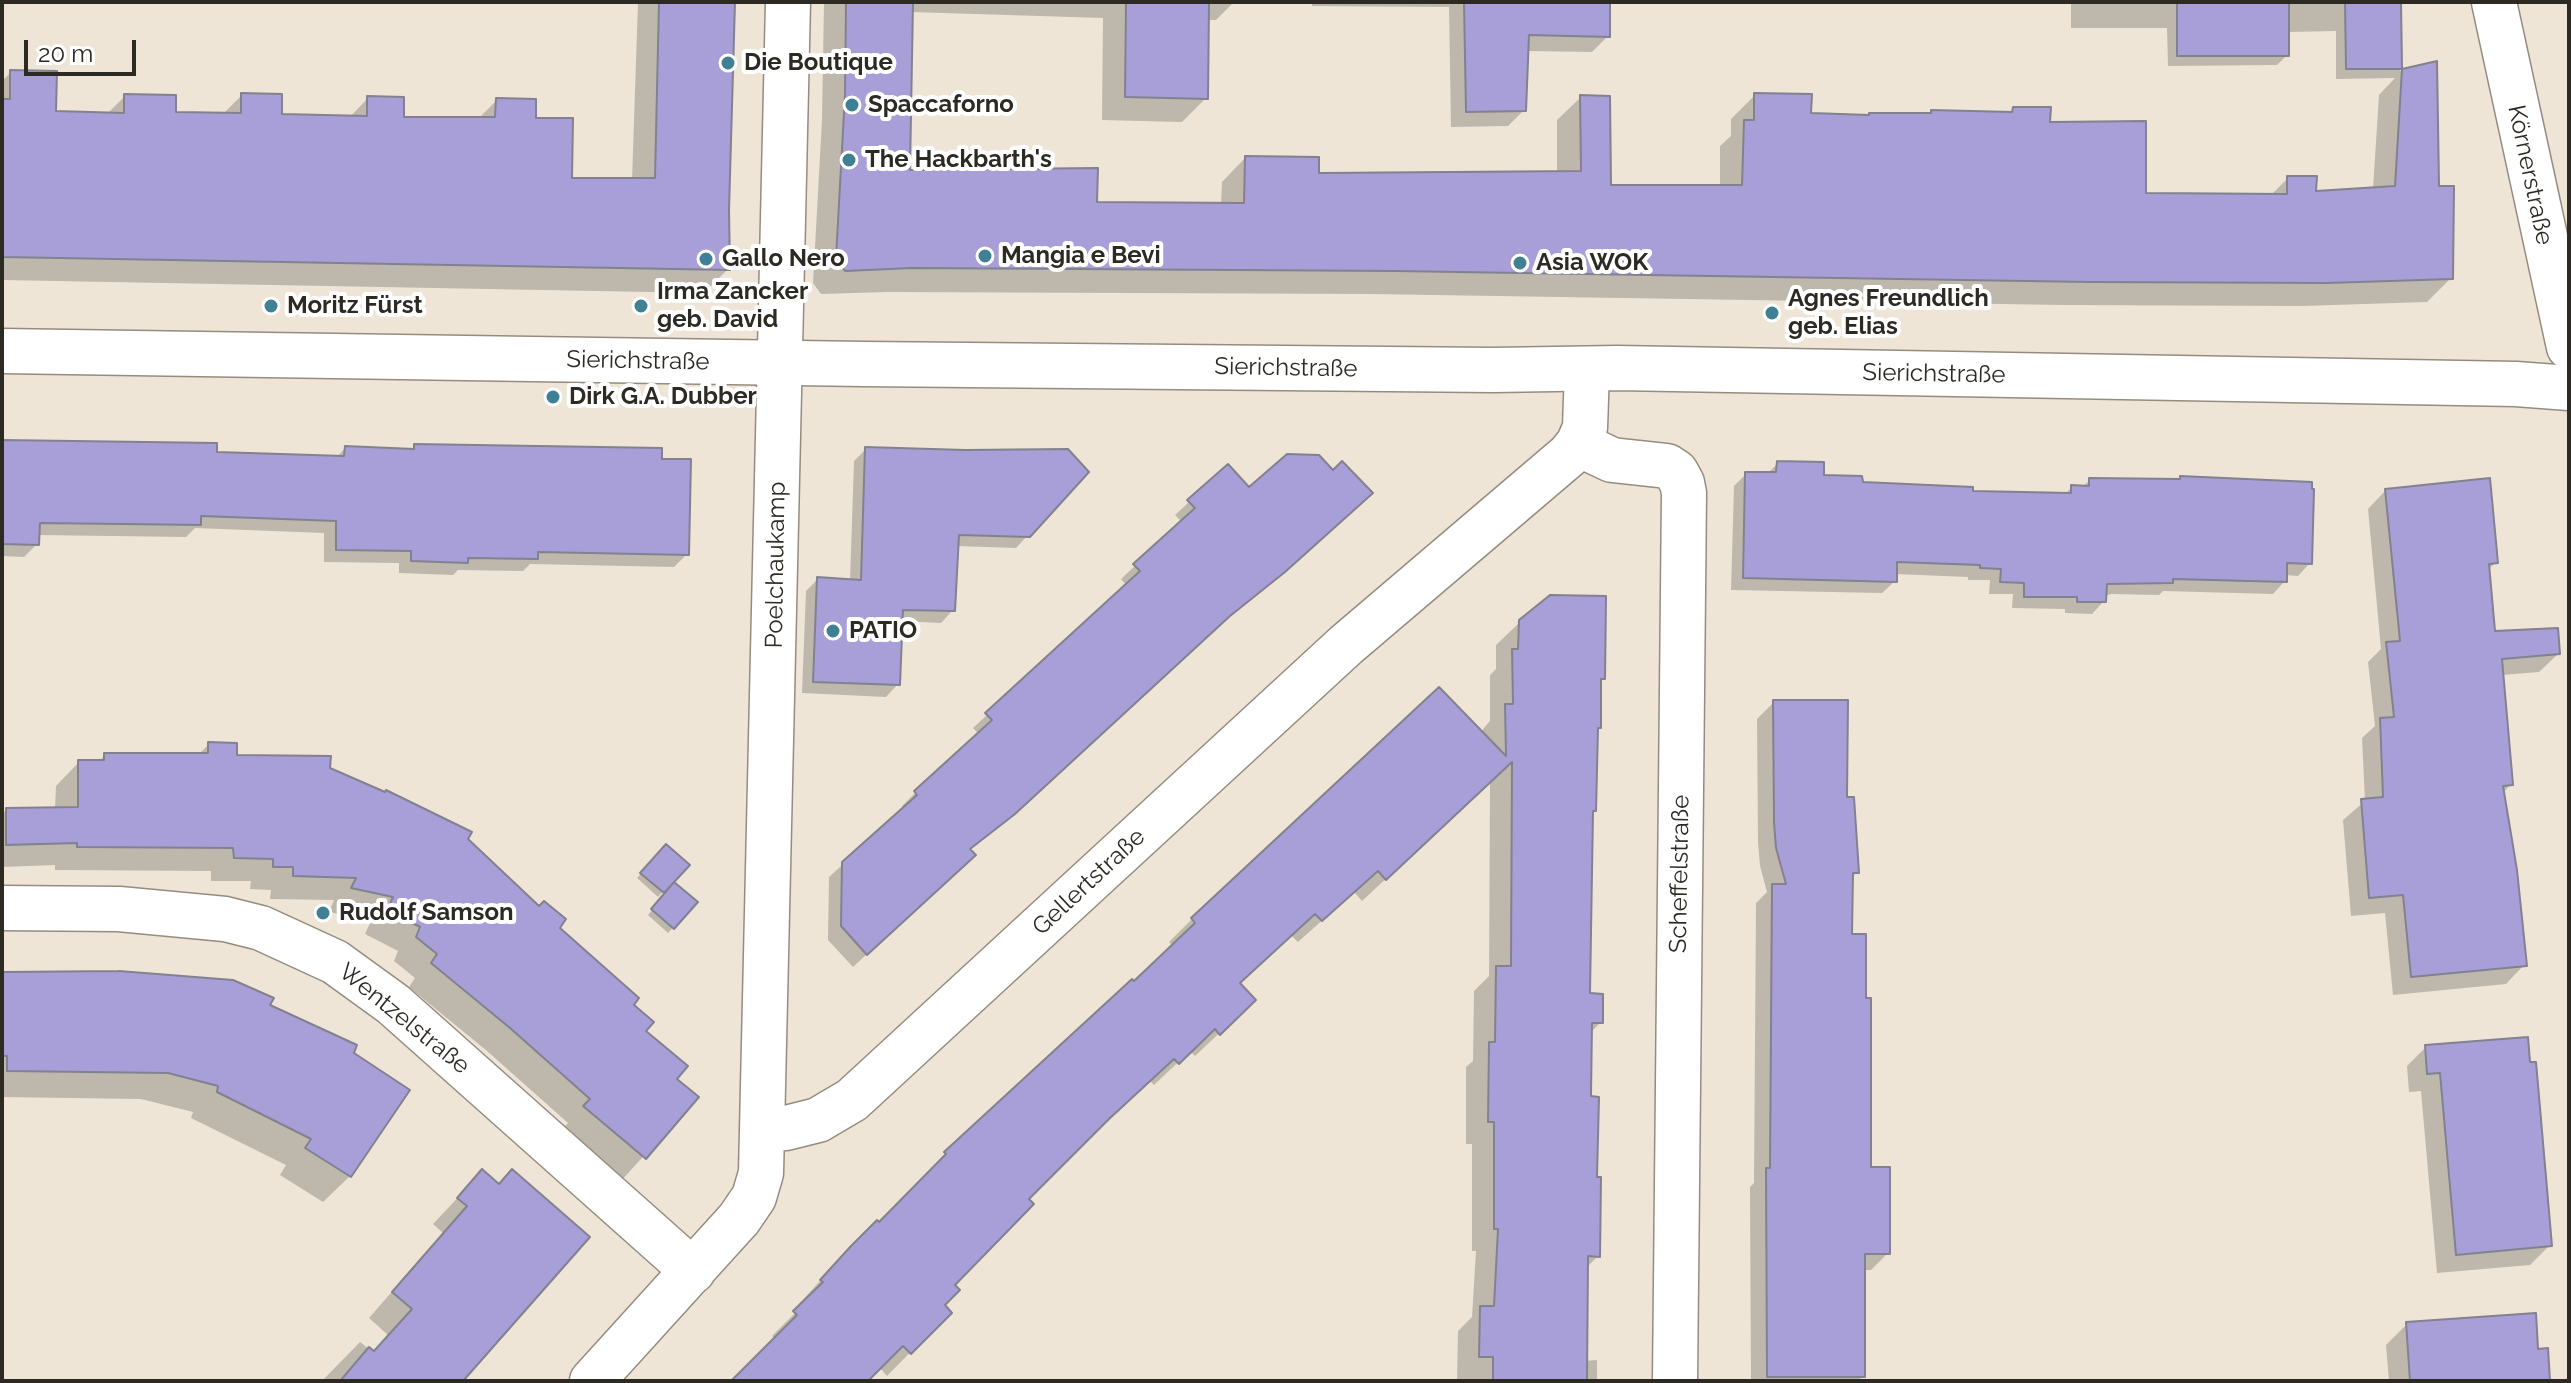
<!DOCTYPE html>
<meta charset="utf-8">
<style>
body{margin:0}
#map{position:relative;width:2571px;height:1383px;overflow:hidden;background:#eee5d6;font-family:Raleway,sans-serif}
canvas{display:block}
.frame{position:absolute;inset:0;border:4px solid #2d2a24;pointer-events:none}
.scale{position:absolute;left:24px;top:40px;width:112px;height:36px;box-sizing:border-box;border:4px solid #2d2a24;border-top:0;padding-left:10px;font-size:24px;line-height:28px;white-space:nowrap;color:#2d2a24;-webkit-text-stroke:6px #fff;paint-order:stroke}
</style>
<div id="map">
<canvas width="2571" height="1383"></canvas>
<div class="frame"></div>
<div class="scale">20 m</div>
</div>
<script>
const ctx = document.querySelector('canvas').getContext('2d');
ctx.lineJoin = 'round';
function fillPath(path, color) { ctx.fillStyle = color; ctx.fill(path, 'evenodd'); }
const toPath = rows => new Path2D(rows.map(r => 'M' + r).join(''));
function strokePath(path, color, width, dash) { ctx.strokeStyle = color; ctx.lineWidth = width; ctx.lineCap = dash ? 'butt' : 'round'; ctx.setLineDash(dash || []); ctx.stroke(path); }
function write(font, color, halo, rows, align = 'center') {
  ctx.font = font + ' Raleway,sans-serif'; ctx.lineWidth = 8; ctx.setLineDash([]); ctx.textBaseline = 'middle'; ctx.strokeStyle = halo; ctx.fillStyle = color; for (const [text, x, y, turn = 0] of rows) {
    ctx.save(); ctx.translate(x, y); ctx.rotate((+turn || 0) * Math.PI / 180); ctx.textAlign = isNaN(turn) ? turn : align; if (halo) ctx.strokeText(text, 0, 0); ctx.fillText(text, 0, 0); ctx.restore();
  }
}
fillPath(toPath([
 [638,2,732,2,727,210,728,269,704,293,2,280,2,81,11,72,54,113,106,115,125,96,174,114,222,115,242,95,280,116,349,118,368,98,402,119,478,119,497,100,534,120,570,180,632,180],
 [824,2,1234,2,1216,20,1207,20,1206,98,1182,122,1102,120,1103,18,911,12,908,172,1095,204,1221,205,1222,182,1245,158,1317,175,1557,173,1557,120,1581,97,1609,187,1720,187,1720,146,1731,136,1731,119,1755,95,1809,115,2008,114,2013,109,2048,124,2144,195,2270,196,2288,178,2314,193,2373,189,2379,95,2395,78,2336,79,2336,31,2287,32,2287,55,2277,65,2168,66,2167,28,2071,28,2071,2,2399,2,2400,71,2435,64,2437,188,2451,278,2427,302,2302,306,2064,305,1370,294,887,292,821,294,813,283,822,120],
 [1312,2,1608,2,1608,36,1592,52,1526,51,1524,110,1508,126,1451,127,1449,7,1312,6],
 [2,443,336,458,345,448,411,451,415,446,660,461,687,554,674,567,530,564,523,571,458,570,453,575,399,573,399,563,324,562,324,533,195,528,186,537,37,535,37,544,24,557,2,556],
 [866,449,1028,535,1016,548,956,546,953,610,941,623,900,621,898,684,886,697,802,693,806,591,818,579,850,581,854,461],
 [1778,463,1822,477,1861,484,1971,493,2064,495,2072,487,2082,487,2090,480,2310,563,2298,576,2285,575,2285,581,2273,594,2163,591,2159,595,2111,594,2105,596,2104,601,2092,614,2065,613,2065,609,2012,608,2013,594,1989,594,1990,580,1968,580,1968,577,1895,574,1895,581,1882,593,1731,590,1734,486,1746,474,1767,474],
 [1227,467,1249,490,1333,473,1357,506,1269,585,1214,629,1003,823,969,850,960,868,853,967,828,940,829,877,904,809,902,806,915,793,979,734,973,728,987,715,1127,586,1121,579,1182,522,1175,515],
 [2386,490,2496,562,2487,571,2493,633,2558,654,2539,672,2502,675,2511,784,2502,794,2524,965,2506,984,2393,995,2385,913,2351,916,2343,820,2365,801,2362,738,2375,726,2368,662,2381,649,2368,509],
 [1520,622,1603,678,1599,682,1599,728,1596,731,1591,813,1588,995,1601,1022,1590,1033,1589,1097,1598,1256,1586,1268,1585,1361,1597,1360,1597,1381,1457,1379,1458,1331,1472,1317,1476,1251,1472,1251,1472,1144,1466,1144,1466,1067,1473,1061,1474,991,1489,976,1490,782,1362,901,1354,892,1298,942,1291,935,1238,984,1230,1023,1195,1056,1190,1051,1154,1085,1150,1081,1026,1199,952,1285,942,1305,949,1313,887,1376,879,1367,865,1381,734,1381,775,1339,772,1336,802,1306,799,1304,829,1271,879,1225,946,1153,1173,946,1169,942,1192,919,1483,735,1483,729,1490,721,1490,675,1496,669,1496,645],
 [1774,702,1845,799,1857,872,1851,878,1850,936,1869,1169,1888,1253,1871,1270,1863,1270,1863,1376,1858,1381,1751,1381,1750,1187,1754,1183,1756,903,1767,892,1760,866,1758,842,1757,719],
 [209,744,235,757,328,770,466,840,631,1005,643,1031,674,1079,696,1098,621,1181,561,1131,568,1123,487,1051,409,987,415,978,394,961,398,951,365,934,371,921,329,912,334,900,270,899,271,890,250,889,251,881,211,881,211,871,55,870,55,865,2,867,2,815,6,810,55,809,56,786,79,762,98,762,105,755,198,755],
 [666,847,687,865,658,897,637,878],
 [675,884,695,903,668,933,648,915],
 [2,974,268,1006,350,1176,323,1202,280,1175,286,1165,191,1118,193,1112,141,1099,2,1097],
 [2426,1047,2550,1245,2530,1265,2437,1273,2421,1091,2409,1092,2407,1066],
 [482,1172,459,1381,322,1381,360,1342,373,1352,388,1335,369,1318,443,1233,433,1224],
 [2407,1324,2536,1351,2548,1381,2389,1381,2386,1345]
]), '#0003');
const building = toPath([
 [659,2,735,2,729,210,730,270,2,257,2,99,10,99,10,70,57,71,56,111,124,113,124,94,176,95,176,112,241,113,241,93,282,94,282,114,367,116,367,96,404,97,404,117,495,117,496,98,536,99,536,118,573,118,572,178,655,178,659,2],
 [846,2,913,2,910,170,1098,168,1097,202,1244,203,1245,156,1319,157,1319,173,1581,171,1580,95,1610,96,1611,185,1742,185,1744,120,1754,120,1754,93,1812,94,1811,113,1869,115,1869,113,1931,113,1931,110,2012,112,2013,107,2051,107,2050,122,2146,121,2146,193,2287,194,2287,176,2317,176,2316,191,2395,186,2402,69,2437,61,2439,186,2454,186,2453,279,2327,283,2089,282,1395,271,912,268,845,271,836,258,845,94,846,2],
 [1126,2,1209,2,1208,99,1125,97,1126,2],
 [1464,2,1610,2,1610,37,1529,35,1526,111,1466,112,1464,2],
 [2177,2,2289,2,2289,56,2177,56,2177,2],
 [2401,2,2402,69,2346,69,2345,3,2401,2],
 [2,440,217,443,217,452,344,456,345,446,414,449,414,444,662,448,662,459,691,459,689,555,538,552,538,559,468,558,468,563,411,561,411,551,336,550,336,521,201,516,201,525,40,523,39,545,2,544,2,440],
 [865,447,965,450,1068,449,1089,472,1030,537,959,535,955,611,903,610,900,685,813,682,817,577,861,580,865,447],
 [1287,454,1319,455,1333,470,1342,461,1373,493,1285,572,1230,616,1015,814,970,849,976,855,867,955,841,926,842,862,917,795,914,791,992,720,985,713,1140,571,1133,564,1195,508,1187,500,1228,464,1249,487,1287,454],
 [1777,461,1824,462,1824,475,1862,476,1863,482,1973,487,1973,491,2071,493,2071,485,2089,486,2089,478,2180,479,2180,476,2312,482,2312,489,2314,489,2312,564,2287,563,2287,582,2173,579,2173,583,2107,584,2106,602,2077,602,2077,597,2024,597,2024,583,2000,582,2001,569,1980,568,1980,565,1897,562,1897,582,1743,578,1745,472,1776,472,1777,461],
 [2490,478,2498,563,2489,564,2495,631,2558,628,2560,654,2502,659,2513,785,2503,786,2517,870,2527,966,2411,977,2403,895,2369,898,2361,799,2383,797,2380,718,2394,717,2386,642,2400,641,2385,489,2490,478],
 [1550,595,1606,596,1605,679,1601,679,1601,728,1598,728,1596,811,1593,811,1590,993,1603,994,1603,1023,1592,1023,1591,1096,1599,1097,1597,1177,1601,1177,1600,1257,1588,1256,1587,1381,1493,1381,1493,1357,1479,1357,1480,1306,1494,1306,1498,1229,1494,1229,1494,1122,1488,1122,1489,1042,1495,1042,1496,966,1511,966,1512,762,1386,880,1378,871,1322,921,1315,914,1240,983,1256,1000,1220,1035,1215,1029,1179,1064,1174,1059,1109,1119,1029,1199,1034,1204,955,1285,960,1290,945,1305,952,1313,911,1354,903,1346,868,1381,731,1381,797,1315,793,1311,823,1282,820,1280,851,1246,877,1220,879,1222,946,1154,944,1152,1132,979,1134,981,1195,923,1191,918,1439,687,1506,756,1505,704,1513,704,1512,649,1518,649,1519,620,1550,595],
 [1773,700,1848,700,1847,797,1854,797,1859,873,1853,873,1852,934,1866,934,1866,998,1871,998,1871,1167,1890,1167,1890,1254,1865,1254,1865,1377,1767,1377,1766,1168,1770,1168,1772,884,1786,884,1776,848,1774,823,1773,700],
 [208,742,237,743,237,755,331,756,330,768,385,792,386,790,472,832,468,839,539,906,544,901,566,919,560,928,639,998,634,1005,654,1022,646,1031,688,1066,677,1079,699,1097,646,1159,583,1106,590,1099,510,1028,431,963,437,954,416,937,420,927,387,910,393,897,351,888,356,878,293,876,293,867,273,867,273,859,234,858,233,848,77,847,77,843,6,845,6,808,78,807,78,760,104,760,104,753,208,753,208,742],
 [666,844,690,865,664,893,640,873,666,844],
 [674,882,698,902,674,929,651,909,674,882],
 [119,971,233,980,274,998,270,1005,357,1045,354,1053,410,1090,351,1177,305,1148,311,1139,217,1092,218,1086,168,1073,7,1071,7,1056,2,1056,2,972,119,971],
 [2528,1037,2530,1062,2536,1062,2552,1246,2456,1255,2440,1073,2427,1074,2425,1045,2528,1037],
 [482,1169,499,1184,512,1169,590,1237,463,1381,340,1381,369,1347,374,1351,412,1309,392,1292,467,1206,457,1198,482,1169],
 [2536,1313,2538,1349,2548,1348,2550,1381,2410,1381,2406,1322,2536,1313]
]);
fillPath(building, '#a89fd8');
strokePath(building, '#82818f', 2);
const minor = toPath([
 [2494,2,2569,347],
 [1578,444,1612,460,1667,466,1676,472,1682,483,1684,493,1675,1381],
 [2,908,119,909,225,919,261,928,335,962,393,1004,693,1271],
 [762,1129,786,1128,818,1120,852,1100,1346,645,1569,455,1578,444,1585,428,1587,369],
 [592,1381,739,1219,754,1197,761,1173,788,2]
]);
const major = toPath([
 [2,351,863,364,1493,370,1617,368,2516,384,2569,388]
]);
strokePath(minor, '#958c7f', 47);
strokePath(major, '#958c7f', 47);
strokePath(minor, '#fff', 44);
strokePath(major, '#fff', 44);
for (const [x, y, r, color] of [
 [728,63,8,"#408094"],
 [852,105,8,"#408094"],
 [849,160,8,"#408094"],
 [985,256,8,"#408094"],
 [706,259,8,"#408094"],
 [1520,263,8,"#408094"],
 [271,306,8,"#408094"],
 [641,306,8,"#408094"],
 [1772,313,8,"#408094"],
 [553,397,8,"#408094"],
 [833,631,8,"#408094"],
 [323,913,8,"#408094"]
]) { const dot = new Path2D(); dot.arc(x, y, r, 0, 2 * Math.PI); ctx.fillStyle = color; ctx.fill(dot); strokePath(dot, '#fff', 3); }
write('bold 24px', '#2d2a24', '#fff', [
 ["Die Boutique",744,63],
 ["Spaccaforno",868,105],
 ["The Hackbarth's",865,160],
 ["Mangia e Bevi",1001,256],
 ["Gallo Nero",722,259],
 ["Asia WOK",1536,263],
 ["Irma Zancker",657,292],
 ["geb. David",657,320],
 ["Agnes Freundlich",1788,299],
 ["geb. Elias",1788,327],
 ["Moritz Fürst",287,306],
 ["Dirk G.A. Dubber",569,397],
 ["PATIO",849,631],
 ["Rudolf Samson",339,913]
], 'left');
write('24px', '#2d2a24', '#fff', [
 ["Körnerstraße",2530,175,78],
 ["Sierichstraße",638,361,1],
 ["Sierichstraße",1286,368,1],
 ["Sierichstraße",1934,374,1],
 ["Poelchaukamp",776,565,-89],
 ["Scheffelstraße",1680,874,-89],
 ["Gellertstraße",1089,882,-43],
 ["Wentzelstraße",404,1019,39]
]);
</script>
